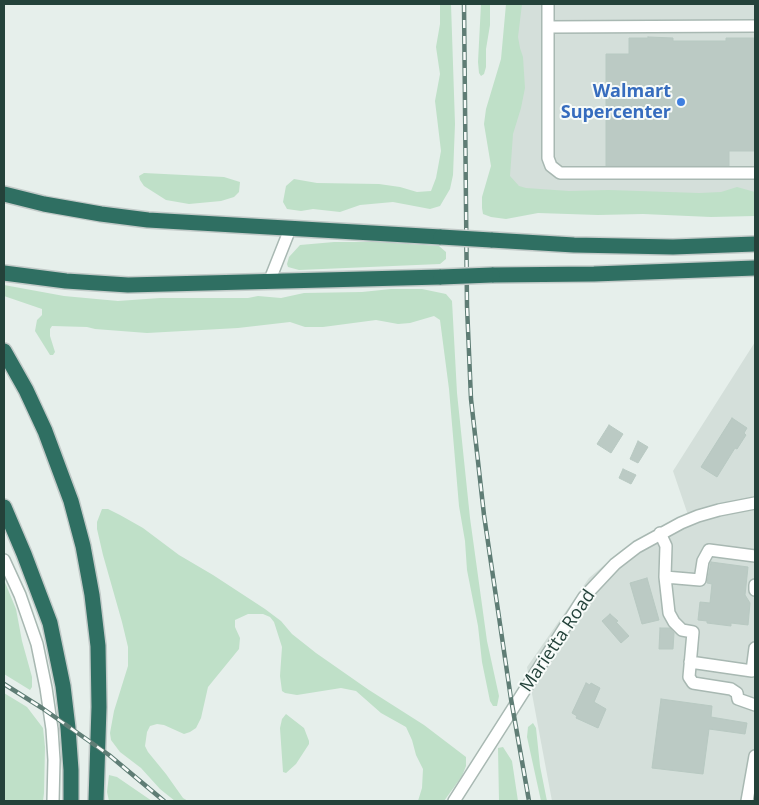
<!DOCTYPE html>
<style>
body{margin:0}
#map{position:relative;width:759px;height:805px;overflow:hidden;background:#e6efeb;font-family:"Open Sans",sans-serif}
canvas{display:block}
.frame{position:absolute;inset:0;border:5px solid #24423a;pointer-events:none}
</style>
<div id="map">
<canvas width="759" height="805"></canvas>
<div class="frame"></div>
</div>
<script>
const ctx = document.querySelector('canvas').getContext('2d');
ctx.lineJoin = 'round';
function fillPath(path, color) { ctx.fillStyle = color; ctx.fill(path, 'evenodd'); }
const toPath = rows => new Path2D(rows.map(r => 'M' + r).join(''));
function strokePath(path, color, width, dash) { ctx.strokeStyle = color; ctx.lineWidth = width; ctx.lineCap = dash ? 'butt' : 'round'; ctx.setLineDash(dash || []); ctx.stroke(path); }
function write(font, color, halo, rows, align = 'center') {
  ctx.font = font + ' "Open Sans",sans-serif'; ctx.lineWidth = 4; ctx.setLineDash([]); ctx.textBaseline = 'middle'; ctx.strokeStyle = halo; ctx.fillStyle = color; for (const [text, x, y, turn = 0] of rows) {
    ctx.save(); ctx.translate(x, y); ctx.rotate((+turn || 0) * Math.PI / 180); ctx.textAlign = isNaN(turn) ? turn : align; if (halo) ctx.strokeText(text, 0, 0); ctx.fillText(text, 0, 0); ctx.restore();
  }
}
fillPath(toPath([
 [519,4,755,4,755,203,507,197],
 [755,342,755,801,552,801,527,667,589,578,623,549,688,515,673,471]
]), '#d4dfda');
fillPath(toPath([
 [440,4,451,4,455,124,453,175,450,189,440,206,430,209,393,202,360,205,340,212,313,209,301,211,287,209,283,202,286,186,294,179,317,183,379,184,400,187,417,192,431,191,436,178,441,151,435,101,440,74,436,47,440,24],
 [481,4,490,4,490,25,486,49,486,67,484,74,481,76,479,73,478,62],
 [506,4,522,4,518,37,520,48,523,57,525,88,521,108,513,134,510,176,519,186,526,188,569,191,609,190,699,193,721,192,737,187,755,192,755,216,711,217,643,214,598,215,538,213,506,219,491,217,483,214,482,208,482,197,491,166,484,124,486,109,501,59],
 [144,173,224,177,240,182,239,192,234,197,221,201,189,204,166,200,144,186,140,180,139,176],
 [334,242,379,242,439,246,446,252,446,259,440,264,299,270,288,267,287,264,289,257,300,245],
 [4,285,64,296,118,301,160,298,248,298,258,296,281,298,304,293,362,292,391,289,422,289,446,294,452,301,457,393,470,518,487,641,499,696,497,706,493,706,490,701,482,662,478,626,467,570,465,541,459,506,449,389,440,320,434,316,410,323,398,324,376,320,323,327,305,327,290,322,238,328,147,333,95,329,87,327,52,326,50,329,50,336,55,352,53,355,50,355,35,331,37,320,42,315,42,309,4,296],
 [102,509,108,509,120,515,143,528,179,555,213,575,265,609,281,621,292,634,316,653,369,690,424,725,466,757,466,766,462,776,444,801,418,801,422,788,423,769,416,755,412,740,406,727,381,713,356,691,341,688,297,695,285,693,282,691,280,676,282,647,274,622,270,617,263,614,248,614,235,620,235,627,240,638,239,649,208,687,201,718,196,728,190,732,184,734,164,725,157,724,150,726,147,732,145,746,148,752,166,774,183,798,188,801,175,801,160,789,141,768,120,752,111,740,110,733,114,711,128,666,128,647,122,622,103,555,97,529,97,522],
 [4,580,16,609,22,641,32,677,32,687,30,690,4,674],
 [4,693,27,707,43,728,45,747,44,793,43,801,4,801],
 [286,714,304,728,309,741,309,744,296,764,286,773,283,772,280,728,282,719],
 [533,723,536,728,540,766,547,801,541,801,527,737,528,727],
 [503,747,512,761,518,801,499,801,498,748],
 [109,775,117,777,152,801,109,801,107,792]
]), '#bfe0c8');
const building = toPath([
 [648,37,673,38,673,41,726,41,726,38,755,38,755,151,729,151,729,166,606,166,606,54,629,54,629,38,648,38,648,37],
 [732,418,747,428,744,433,746,435,737,449,735,448,717,477,701,467,732,418],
 [609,425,623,434,611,453,597,444,609,425],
 [638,441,648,447,638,463,630,459,638,441],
 [623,469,636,475,631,484,619,478,623,469],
 [711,562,748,567,745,595,750,603,748,625,731,623,731,626,707,623,707,621,698,620,700,602,710,603,712,584,707,583,711,562],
 [647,578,659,620,642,624,630,583,647,578],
 [610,614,618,621,616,622,629,636,621,643,602,621,610,614],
 [660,628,670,628,674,633,673,649,659,649,660,628],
 [586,683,590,685,591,683,600,688,594,702,606,709,598,728,576,718,577,716,572,713,586,683],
 [661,699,712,706,711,717,747,723,745,734,709,729,703,774,652,768,661,699]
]);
fillPath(building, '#bbcac4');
strokePath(building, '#b8c9c2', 1);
const minor = toPath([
 [548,4,548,158,551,166,560,173,755,173],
 [549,27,755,26],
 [269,282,290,229],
 [660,533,666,546,665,577,669,613,674,622,682,630,693,632,689,677,693,683,731,689,737,693,738,699,755,705],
 [4,560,20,595,37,644,46,688,52,729,54,760,53,801],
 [665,577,700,580,703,561,709,550,755,556],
 [755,585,755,590],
 [690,662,752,671,755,648],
 [454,801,584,597,615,564,637,547,681,523,698,516,719,510,755,503],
 [747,801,755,756]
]);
const highway = toPath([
 [4,194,44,204,101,214,148,220,441,237],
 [491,240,574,245,673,247,755,244],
 [4,273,66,281,128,285,441,277],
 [492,275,594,274,755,268],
 [4,351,26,390,45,431,71,501,83,546,92,595,98,646,99,707,96,801],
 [4,507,24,554,50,623,63,686,68,728,71,770,71,801]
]);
strokePath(minor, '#a8b8b2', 14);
strokePath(highway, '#c2cac8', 18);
strokePath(minor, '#fff', 11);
strokePath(highway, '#2f6f62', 15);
const rail = toPath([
 [464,4,467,306,471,399,484,515,511,699,529,801],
 [4,684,42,708,109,755,164,801]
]);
strokePath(rail, '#5f7d75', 4.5);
strokePath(rail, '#f7fbf9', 2.5, [8]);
const highwayBridge = toPath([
 [441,237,491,240],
 [441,277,492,275]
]);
strokePath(highwayBridge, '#c2cac8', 18, []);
strokePath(highwayBridge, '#2f6f62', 15);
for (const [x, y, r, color] of [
 [681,102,5,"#3f7fe0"]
]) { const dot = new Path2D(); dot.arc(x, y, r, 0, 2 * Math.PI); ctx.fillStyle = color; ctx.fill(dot); strokePath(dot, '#f7fbf9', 2); }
write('bold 18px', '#366cbe', '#f7fbf9', [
 ["Walmart",671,92],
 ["Supercenter",671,113]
], 'right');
write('18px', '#24423a', '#f7fbf9', [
 ["Marietta Road",558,641,-56]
]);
</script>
